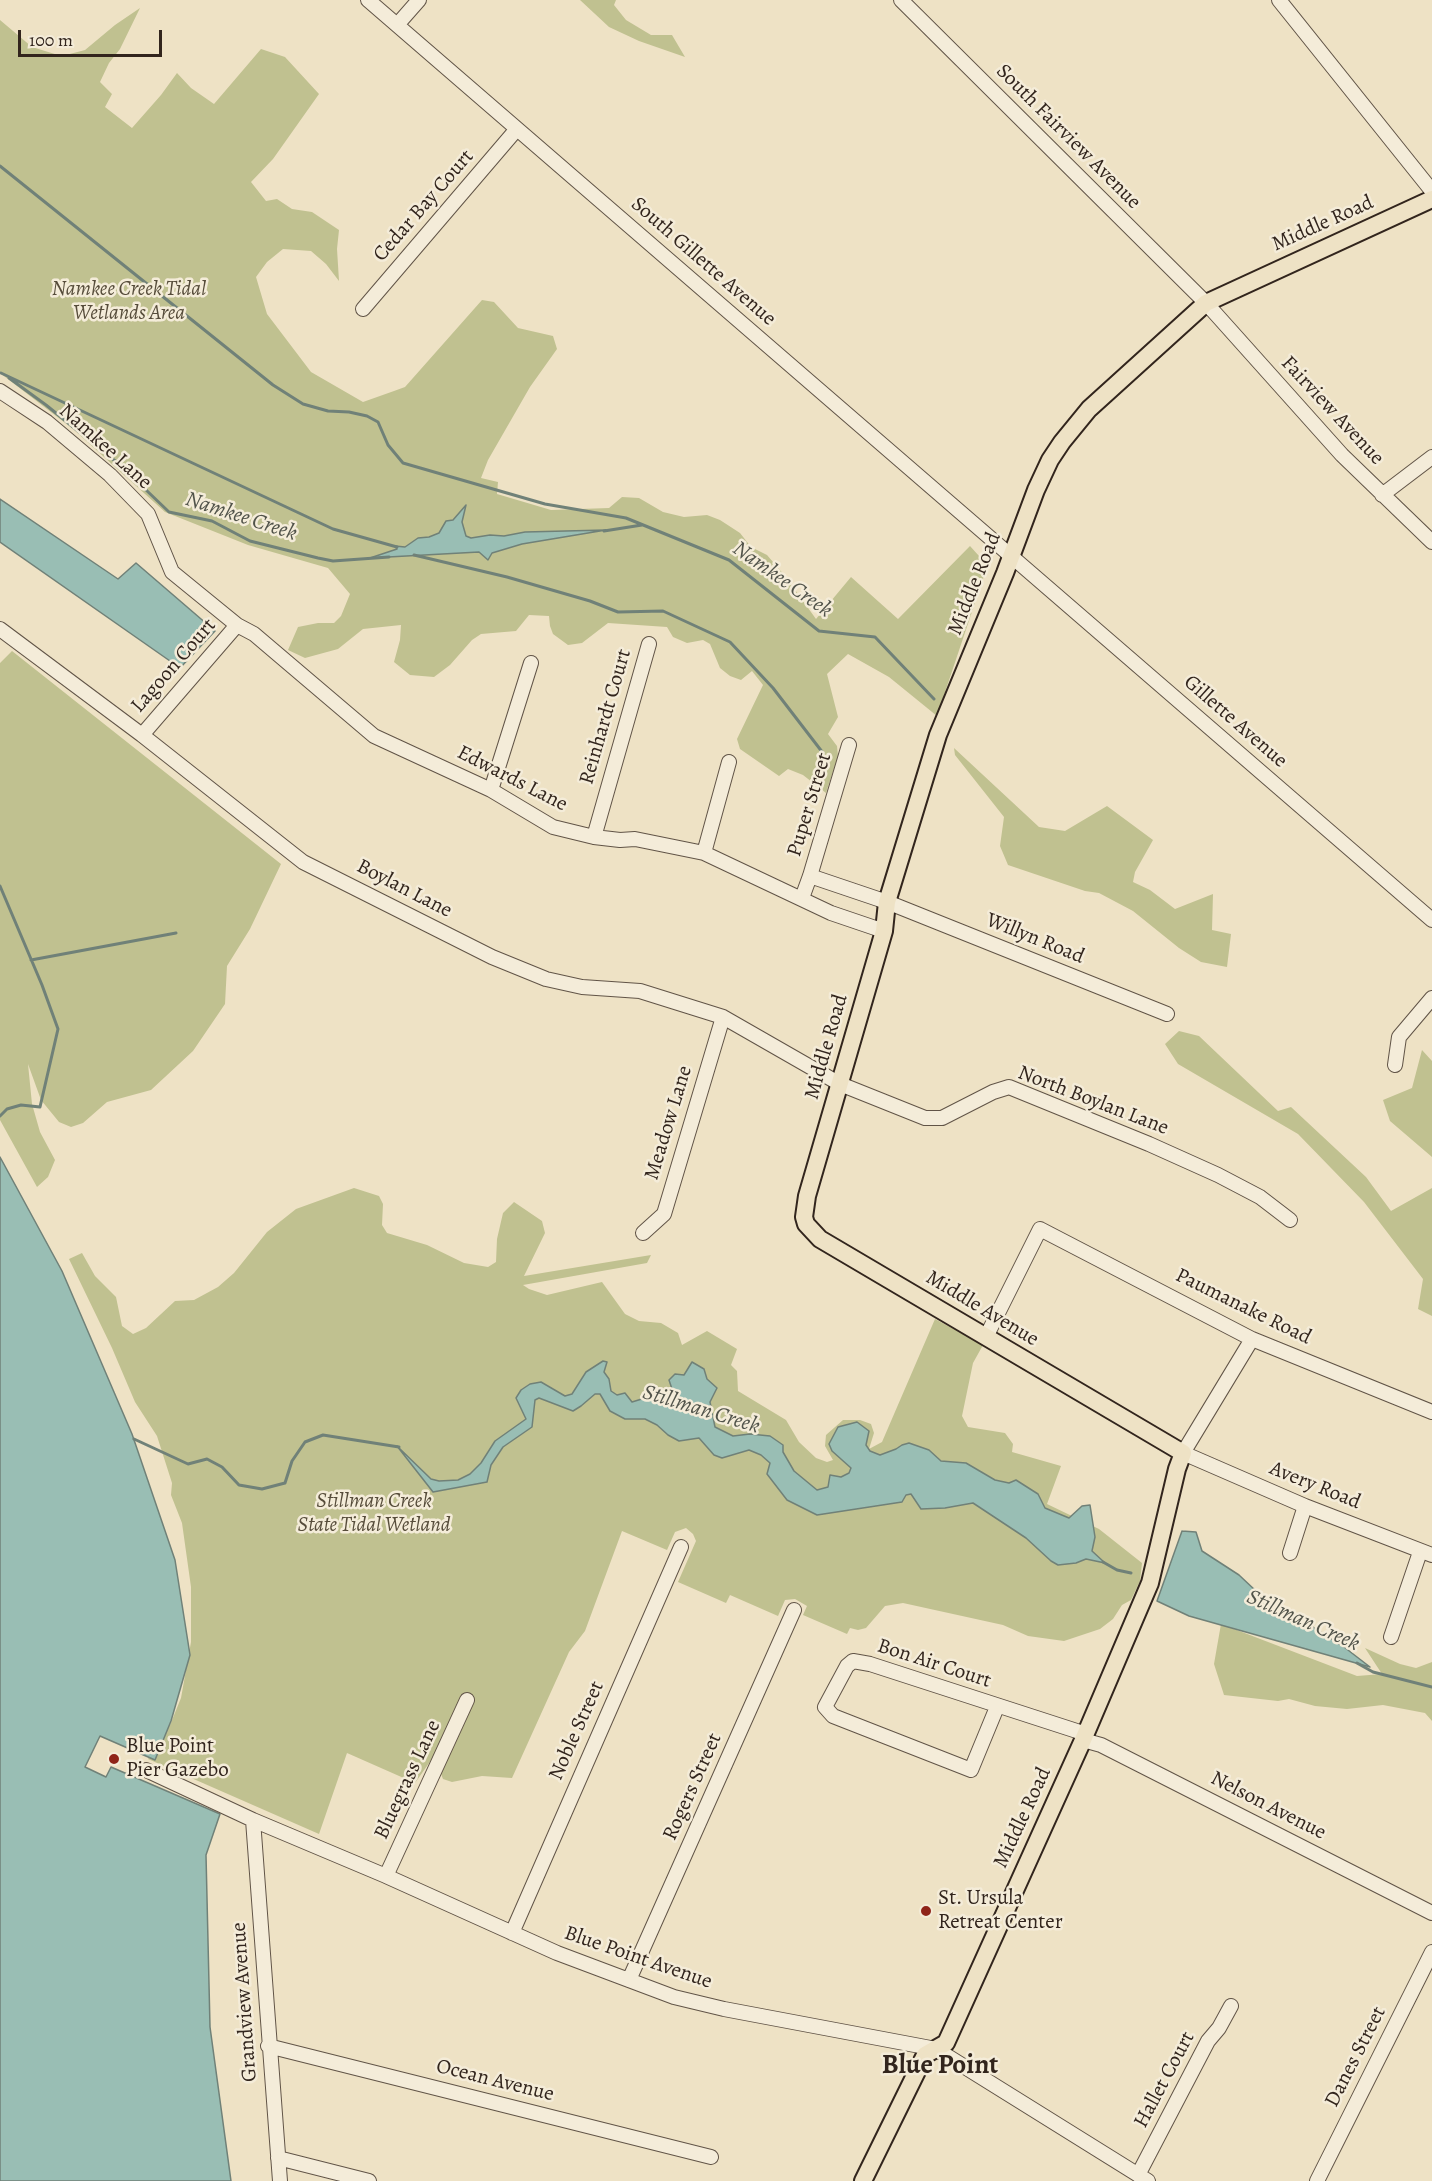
<!DOCTYPE html>
<style>
body{margin:0}
#map{position:relative;width:1432px;height:2181px;overflow:hidden;background:#eee2c5;font-family:Alegreya,serif}
canvas{display:block}
.scale{position:absolute;left:18px;top:30px;width:144px;height:27px;box-sizing:border-box;border:3px solid #32251d;border-top:0;padding-left:8px;font-size:18px;line-height:21px;white-space:nowrap;color:#32251d;-webkit-text-stroke:4px #f4ecd9;paint-order:stroke}
</style>
<div id="map">
<canvas width="1432" height="2181"></canvas>
<div class="scale">100 m</div>
</div>
<script>
const ctx = document.querySelector('canvas').getContext('2d');
ctx.lineJoin = 'round';
function fillPath(path, color) { ctx.fillStyle = color; ctx.fill(path, 'evenodd'); }
const toPath = rows => new Path2D(rows.map(r => 'M' + r).join(''));
function strokePath(path, color, width, dash) { ctx.strokeStyle = color; ctx.lineWidth = width; ctx.lineCap = dash ? 'butt' : 'round'; ctx.setLineDash(dash || []); ctx.stroke(path); }
function write(font, color, halo, rows, align = 'center') {
  ctx.font = font + ' Alegreya,serif'; ctx.lineWidth = 5; ctx.setLineDash([]); ctx.textBaseline = 'middle'; ctx.strokeStyle = halo; ctx.fillStyle = color; for (const [text, x, y, turn = 0] of rows) {
    ctx.save(); ctx.translate(x, y); ctx.rotate((+turn || 0) * Math.PI / 180); ctx.textAlign = isNaN(turn) ? turn : align; if (halo) ctx.strokeText(text, 0, 0); ctx.fillText(text, 0, 0); ctx.restore();
  }
}
fillPath(toPath([
 [580,0,616,0,614,5,626,20,651,35,672,35,685,57,639,41,609,27],
 [140,8,120,49,109,63,100,82,112,94,105,107,132,128,161,95,177,73,191,88,214,104,261,49,285,57,319,94,273,159,251,182,266,201,277,199,292,209,312,212,339,230,337,249,339,281,326,264,311,251,283,249,267,262,256,277,267,314,311,372,363,402,394,391,405,387,482,300,494,302,518,328,553,336,557,349,530,387,488,460,481,478,498,482,497,494,551,510,609,508,622,497,639,498,663,512,684,517,707,515,720,520,740,533,751,547,767,555,785,576,816,619,851,577,898,619,970,546,979,556,984,576,937,716,889,677,848,654,827,674,838,717,828,734,837,746,838,756,826,793,803,775,788,769,779,776,740,749,737,739,763,685,752,671,741,680,730,676,720,668,710,644,703,640,687,643,673,637,667,627,608,623,582,643,568,645,553,634,550,626,549,616,529,615,516,631,481,634,472,640,450,665,434,677,410,675,394,662,400,640,401,625,363,629,338,649,305,658,288,650,298,627,318,623,334,623,341,616,350,594,328,568,248,545,165,512,73,429,0,373,0,20,32,47,58,55,66,55,85,50,115,25],
 [12,651,281,864,250,929,227,966,225,1004,193,1051,151,1090,107,1102,83,1123,71,1127,59,1122,41,1100,28,1064,32,1104,40,1132,55,1160,48,1177,37,1187,0,1120,0,663],
 [954,748,1039,827,1065,831,1107,806,1153,840,1135,872,1133,882,1150,890,1175,909,1213,894,1212,930,1231,934,1227,967,1201,962,1179,948,1133,911,1099,893,1085,891,1008,865,1000,846,1004,817,955,755],
 [1179,1031,1199,1036,1278,1111,1291,1107,1366,1177,1391,1211,1432,1188,1432,1316,1418,1309,1423,1279,1364,1202,1298,1134,1178,1064,1165,1044],
 [1422,1050,1432,1061,1432,1157,1390,1121,1383,1100,1412,1088],
 [354,1188,379,1196,383,1204,382,1225,387,1233,427,1245,464,1263,488,1267,496,1262,497,1239,503,1213,514,1202,542,1221,545,1233,524,1276,651,1255,647,1263,523,1285,529,1289,547,1295,602,1282,625,1314,639,1321,661,1323,678,1333,682,1345,707,1331,737,1349,731,1365,737,1371,738,1391,786,1420,799,1442,816,1458,827,1462,833,1460,825,1446,826,1435,843,1420,860,1420,871,1424,874,1433,869,1449,882,1442,935,1319,983,1345,973,1363,962,1416,968,1427,1005,1433,1013,1444,1012,1452,1061,1466,1047,1504,1099,1529,1142,1563,1140,1581,1131,1600,1122,1605,1113,1619,1100,1629,1064,1641,1028,1636,1003,1625,903,1603,885,1606,866,1628,858,1630,850,1628,847,1634,803,1615,807,1606,795,1599,785,1600,778,1616,730,1595,726,1603,678,1582,696,1541,693,1534,686,1528,675,1532,667,1550,622,1531,585,1631,569,1652,512,1778,482,1776,452,1782,443,1779,434,1756,415,1783,347,1753,319,1834,148,1759,170,1725,181,1698,191,1642,191,1587,182,1523,171,1495,172,1483,157,1436,135,1402,112,1348,69,1259,82,1253,95,1276,116,1297,122,1326,133,1334,146,1328,175,1301,194,1300,218,1287,234,1273,267,1232,296,1209],
 [1221,1624,1357,1676,1382,1674,1365,1648,1400,1664,1416,1668,1432,1662,1432,1721,1425,1713,1383,1705,1347,1709,1315,1706,1289,1699,1278,1701,1224,1695,1214,1664]
]), '#c0c190');
const water = toPath([
 [0,499,118,579,136,563,215,631,180,668,0,542,0,499],
 [466,505,462,522,466,536,471,538,490,535,504,536,525,532,606,530,522,544,492,553,488,560,479,552,370,558,397,549,395,546,405,547,418,538,429,537,439,533,446,521,453,520,466,505],
 [0,1157,62,1271,132,1434,175,1560,190,1655,171,1721,155,1760,100,1736,85,1767,106,1777,111,1767,220,1814,206,1855,210,2027,231,2181,0,2181,0,1157],
 [603,1361,607,1362,604,1372,609,1379,611,1391,617,1395,625,1393,632,1402,658,1394,670,1398,673,1392,669,1380,675,1374,684,1375,692,1362,704,1369,707,1379,717,1388,710,1402,715,1427,733,1436,750,1434,770,1436,783,1445,783,1452,794,1471,817,1490,828,1487,830,1475,841,1477,849,1473,851,1468,832,1451,829,1444,838,1427,857,1422,869,1431,866,1445,870,1451,880,1455,896,1449,902,1445,909,1443,929,1450,941,1461,966,1463,995,1480,1009,1483,1016,1480,1038,1494,1045,1508,1069,1518,1082,1506,1090,1505,1095,1537,1092,1551,1105,1563,1086,1559,1076,1563,1058,1565,1051,1561,1026,1538,973,1503,945,1508,921,1509,911,1494,906,1495,902,1502,817,1515,787,1500,767,1474,770,1463,761,1455,749,1450,722,1458,714,1455,699,1438,679,1441,668,1435,657,1425,645,1419,625,1419,610,1411,600,1394,595,1394,581,1406,573,1411,539,1398,535,1400,532,1427,503,1447,491,1465,487,1482,433,1492,397,1446,431,1479,439,1481,458,1480,470,1474,481,1463,495,1441,526,1419,516,1398,521,1390,530,1384,541,1382,565,1396,572,1394,586,1372,603,1361],
 [1182,1531,1196,1532,1202,1551,1239,1575,1256,1591,1344,1647,1370,1667,1189,1616,1157,1601,1182,1531]
]);
fillPath(water, '#99beb4');
strokePath(water, '#708178', 1.5);
strokePath(toPath([
 [0,166,273,385,303,404,328,411,349,412,367,416,378,422,388,445,403,463,545,504,626,518,729,560,819,631,875,637,934,699],
 [1,373,333,529,397,547],
 [9,378,46,405,120,465,169,512,212,521,250,541,318,558,333,561,389,557],
 [604,531,642,525],
 [414,555,507,577,590,601,618,612,663,611,730,642,773,688,823,753],
 [0,886,42,985,58,1029,40,1107,21,1105,7,1109,0,1116],
 [31,960,176,933],
 [134,1439,188,1464,207,1459,222,1467,239,1485,262,1489,285,1483,292,1461,305,1442,323,1435,399,1447],
 [1103,1562,1117,1570,1131,1573],
 [1357,1663,1373,1672,1432,1687]
]), '#708178', 3);
const minor = toPath([
 [368,0,1432,920],
 [901,0,1206,303,1342,455,1432,542],
 [1279,0,1432,191],
 [397,25,419,0],
 [363,309,516,130],
 [0,391,47,422,110,475,148,514,172,572,237,625,254,634,374,736,491,790,553,827,594,837,620,840,635,839,704,853,831,913,884,931],
 [1382,495,1432,457],
 [0,629,142,735,303,862,492,957,546,979,582,987,640,991,723,1017,840,1084,925,1118,942,1118,993,1092,1009,1087,1149,1144,1218,1175,1260,1197,1290,1220],
 [142,735,237,625],
 [491,790,531,663],
 [594,837,649,644],
 [704,853,729,762],
 [810,876,887,902,1167,1014],
 [802,898,810,876,849,745],
 [1395,1065,1399,1037,1432,998],
 [643,1233,664,1214,723,1017],
 [986,1337,1040,1229,1252,1339,1432,1412],
 [1252,1339,1183,1453,1305,1506,1432,1555],
 [1290,1553,1305,1506],
 [1391,1637,1420,1552],
 [997,1707,971,1770,833,1716,825,1707,847,1666,853,1661,870,1664,1086,1734],
 [1083,1740,1101,1745,1432,1913],
 [146,1770,253,1820,386,1876,557,1953,674,1997,724,2009,936,2049,1148,2181],
 [253,1820,280,2181],
 [386,1876,467,1700],
 [512,1933,681,1547],
 [629,1980,794,1610],
 [268,2046,711,2157],
 [278,2158,369,2181],
 [1138,2175,1208,2041,1219,2028,1231,2006],
 [1317,2181,1432,1952]
]);
const major = toPath([
 [863,2181,925,2055,946,2043,1083,1740,1150,1583,1177,1469,1183,1453,820,1239,806,1224,804,1217,807,1196,884,931,887,902,938,735,1005,573,1036,490,1050,460,1062,442,1089,409,1206,303,1432,199]
]);
strokePath(minor, '#615447', 16);
strokePath(major, '#32251d', 20);
strokePath(minor, '#f4ecd9', 14);
strokePath(major, '#eee2c5', 16);
for (const [x, y, r, color] of [
 [114,1759,6,"#8f2418"],
 [926,1911,6,"#8f2418"]
]) { const dot = new Path2D(); dot.arc(x, y, r, 0, 2 * Math.PI); ctx.fillStyle = color; ctx.fill(dot); strokePath(dot, '#f4ecd9', 2); }
write('21px', '#32251d', '#f4ecd9', [
 ["South Fairview Avenue",1068,137,45],
 ["Cedar Bay Court",424,206,-49],
 ["Middle Road",1323,224,-24],
 ["South Gillette Avenue",703,262,41],
 ["Fairview Avenue",1332,411,47],
 ["Namkee Lane",105,447,42],
 ["Middle Road",975,584,-68],
 ["Lagoon Court",174,666,-49],
 ["Reinhardt Court",606,717,-74],
 ["Gillette Avenue",1235,722,41],
 ["Edwards Lane",512,779,27],
 ["Puper Street",810,805,-73],
 ["Boylan Lane",404,889,27],
 ["Willyn Road",1035,939,22],
 ["Middle Road",827,1047,-74],
 ["North Boylan Lane",1093,1101,21],
 ["Meadow Lane",669,1123,-73],
 ["Paumanake Road",1243,1307,26],
 ["Middle Avenue",982,1309,31],
 ["Avery Road",1315,1486,22],
 ["Bon Air Court",934,1664,18],
 ["Noble Street",577,1731,-66],
 ["Bluegrass Lane",408,1780,-65],
 ["Rogers Street",693,1787,-66],
 ["Nelson Avenue",1268,1806,27],
 ["Middle Road",1023,1818,-65],
 ["Blue Point Avenue",638,1958,19],
 ["Grandview Avenue",245,2002,-94],
 ["Danes Street",1356,2057,-63],
 ["Hallet Court",1165,2080,-62],
 ["Ocean Avenue",495,2081,14]
]);
write('italic 21px', '#564c3a', '#f4ecd9', [
 ["Namkee Creek Tidal",129,290],
 ["Wetlands Area",129,314],
 ["Stillman Creek",374,1502],
 ["State Tidal Wetland",374,1526]
]);
write('21px', '#32251d', '#f4ecd9', [
 ["Blue Point",126,1747],
 ["Pier Gazebo",126,1771],
 ["St. Ursula",938,1899],
 ["Retreat Center",938,1923]
], 'left');
write('italic 22px', '#51534a', '#f4ecd9', [
 ["Namkee Creek",241,517,18],
 ["Namkee Creek",782,580,35],
 ["Stillman Creek",701,1410,17],
 ["Stillman Creek",1303,1621,24]
]);
write('bold 27px', '#32251d', '#f4ecd9', [
 ["Blue Point",940,2066]
]);
</script>
